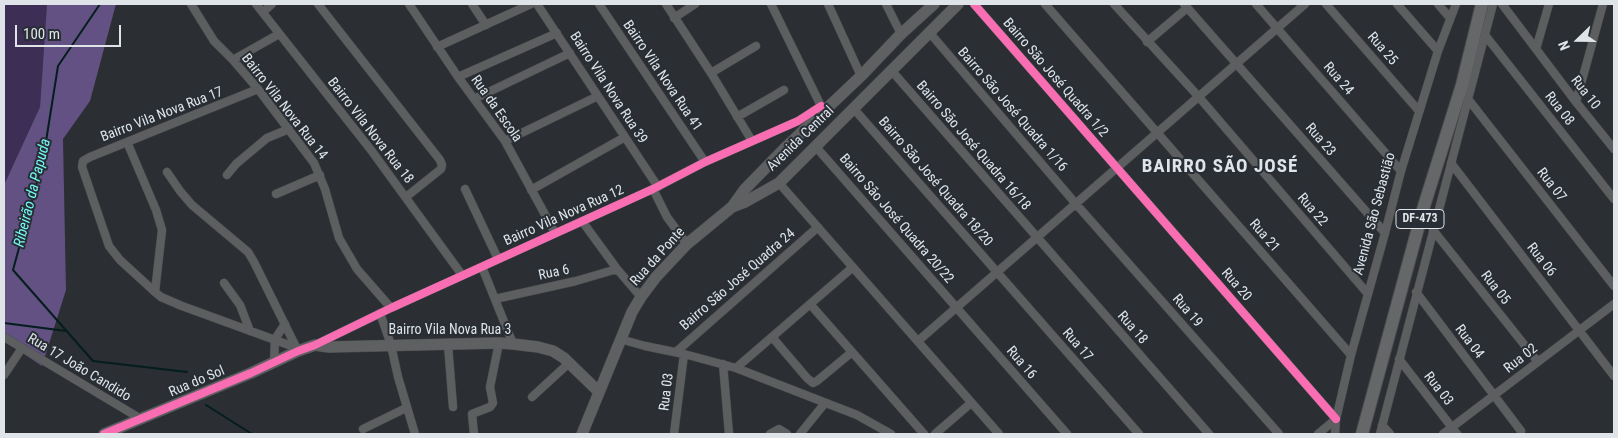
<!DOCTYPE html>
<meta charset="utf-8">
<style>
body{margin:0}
#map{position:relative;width:1618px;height:438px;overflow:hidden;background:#2b2e32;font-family:"Roboto Condensed",sans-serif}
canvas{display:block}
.frame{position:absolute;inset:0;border:5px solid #dfe4e8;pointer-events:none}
.north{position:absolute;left:1553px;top:15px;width:50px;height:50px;-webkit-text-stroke:4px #282e35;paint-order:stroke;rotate:248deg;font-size:14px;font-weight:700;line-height:20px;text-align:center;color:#dfe4e8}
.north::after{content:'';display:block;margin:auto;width:18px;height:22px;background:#dfe4e8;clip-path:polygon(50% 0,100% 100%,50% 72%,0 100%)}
.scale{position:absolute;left:15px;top:25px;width:106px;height:22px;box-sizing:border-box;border:2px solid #dfe4e8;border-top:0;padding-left:6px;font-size:15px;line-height:18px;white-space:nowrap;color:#dfe4e8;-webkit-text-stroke:4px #282e35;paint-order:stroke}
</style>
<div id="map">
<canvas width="1618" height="438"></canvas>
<div class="frame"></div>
<div class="north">N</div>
<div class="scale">100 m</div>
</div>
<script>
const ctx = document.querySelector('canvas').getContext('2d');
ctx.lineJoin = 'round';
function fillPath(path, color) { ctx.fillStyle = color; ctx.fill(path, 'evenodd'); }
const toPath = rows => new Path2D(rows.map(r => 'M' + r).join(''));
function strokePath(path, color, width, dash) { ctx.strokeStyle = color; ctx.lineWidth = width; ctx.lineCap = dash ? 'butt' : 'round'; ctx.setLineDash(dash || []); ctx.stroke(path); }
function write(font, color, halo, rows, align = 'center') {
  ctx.font = font + ' "Roboto Condensed",sans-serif'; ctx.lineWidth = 4; ctx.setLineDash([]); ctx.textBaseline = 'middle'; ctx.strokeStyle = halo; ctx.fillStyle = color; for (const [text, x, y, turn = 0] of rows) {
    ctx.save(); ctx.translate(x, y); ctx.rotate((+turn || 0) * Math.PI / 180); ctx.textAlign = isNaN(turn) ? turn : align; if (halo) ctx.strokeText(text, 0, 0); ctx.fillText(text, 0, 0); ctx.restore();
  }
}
fillPath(toPath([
 [4,4,47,4,40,107,4,185]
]), '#3d2e56');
fillPath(toPath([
 [47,4,116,4,90,101,63,139,66,290,42,366,4,341,4,185,40,107]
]), '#625182');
strokePath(toPath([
 [100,4,58,66,43,160,13,270,93,361,187,372],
 [4,323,66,331],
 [206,405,252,434]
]), '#041d1d', 2);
const street = toPath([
 [191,4,214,41,233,60,258,89,314,163,325,189,339,238,357,269,391,308],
 [256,4,371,150,462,275],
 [318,4,440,160,442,165,441,169,406,197],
 [409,4,458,77,505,141,555,233],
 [472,4,486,25],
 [537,4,658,187],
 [599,4,705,162],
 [666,4,711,73,752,141],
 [771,4,823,110],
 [828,4,861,76],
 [886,4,901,34],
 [974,4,1336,419],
 [1045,4,1351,355],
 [1114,4,1198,96,1368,294],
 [1184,4,1385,233],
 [1256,4,1401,171],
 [1326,4,1419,111],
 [1397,4,1438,51],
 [1438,4,1450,18],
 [1502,4,1576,102,1614,149],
 [263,12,272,4],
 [674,18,695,4],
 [929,32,1076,204,1279,434],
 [1485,35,1614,199],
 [1147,42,1187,8],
 [437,47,531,4],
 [1536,49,1549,4],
 [233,60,279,34],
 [891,70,1209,434],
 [711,73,756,46],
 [458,77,557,33],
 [258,89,90,157,83,161,82,167,109,246,120,260,155,292,161,297,182,306,297,348],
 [474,99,570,53],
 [1468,99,1614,286],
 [1576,102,1603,4],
 [854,109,1139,434],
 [737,117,784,90],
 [505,141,598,96],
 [127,142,156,210,162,230,155,292],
 [816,147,1067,434],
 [1451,163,1614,376],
 [167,172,180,191,192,205,248,252,254,262,297,349],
 [227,175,236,164,267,138,289,129],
 [779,183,999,434],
 [465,189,498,259],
 [653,189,667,217,687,244],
 [531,190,625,137],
 [276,194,320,175],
 [582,221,617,269,641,297],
 [1433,230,1538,362],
 [482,267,513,344],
 [224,283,240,305,250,331],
 [1416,292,1521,431],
 [495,299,576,281,617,269],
 [810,304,924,434],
 [380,313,391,345,398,377,415,434],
 [4,337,141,419],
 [772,337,807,378,813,383,817,381,852,352],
 [620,339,645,346,684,354,736,368,857,415,891,434],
 [918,341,1305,4],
 [317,344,391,308,653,189,705,162,798,121,821,106],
 [448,345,453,407],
 [676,352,818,227],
 [1399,359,1457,434],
 [274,362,275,339,285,324],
 [723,364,729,434],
 [736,368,853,267],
 [4,375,22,348],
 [532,397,569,363],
 [1382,425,1390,434],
 [363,429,406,408],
 [474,434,472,414,490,407,493,403,490,387,499,343],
 [674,434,684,354],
 [770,434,779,429,787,434],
 [800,434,825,403],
 [935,434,971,403],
 [1318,434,1336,419],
 [1335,434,1336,419,1351,355,1385,233,1401,171,1438,51,1456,4],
 [1380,434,1493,4],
 [1443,434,1614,304]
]);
const secondary = toPath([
 [732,207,745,202,779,183,958,4],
 [104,434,251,373,298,351,315,345,329,347,499,343,513,344,538,347,553,351,564,358,599,392],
 [582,434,632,312,641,297,656,277,687,244,732,207,745,189,786,147,861,76,901,34,934,4]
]);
const primary = toPath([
 [1362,434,1424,206,1462,85,1482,4]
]);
strokePath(street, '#494b4e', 9);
strokePath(secondary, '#494b4e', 12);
strokePath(primary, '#494b4e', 14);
strokePath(street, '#5c5e5f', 8);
strokePath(secondary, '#5e6061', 11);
strokePath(primary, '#656768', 12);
strokePath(toPath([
 [974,4,1336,419],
 [104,434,251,373,298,351,315,345,391,308,653,189,705,162,798,121,821,106]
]), '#f96db3', 8);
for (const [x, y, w] of [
 [1420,219,48]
]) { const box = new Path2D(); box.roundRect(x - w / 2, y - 9.5, w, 19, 4); ctx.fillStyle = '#282e35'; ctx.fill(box); strokePath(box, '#dfe4e8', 1); }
write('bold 12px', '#dfe4e8', null, [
 ["DF-473",1420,219]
]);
write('14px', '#dfe4e8', '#282e35', [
 ["Rua 25",1382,49,49],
 ["Bairro Vila Nova Rua 41",662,76,56],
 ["Bairro São José Quadra 1/2",1055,78,49],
 ["Rua 24",1338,79,49],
 ["Bairro Vila Nova Rua 39",608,88,57],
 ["Rua 10",1585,93,52],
 ["Bairro Vila Nova Rua 14",284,107,52],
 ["Rua da Escola",496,109,55],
 ["Rua 08",1559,109,52],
 ["Bairro São José Quadra 1/16",1012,110,49],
 ["Bairro Vila Nova Rua 17",162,115,-21],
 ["Bairro Vila Nova Rua 18",370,131,52],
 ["Avenida Central",801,139,-44],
 ["Rua 23",1320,140,49],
 ["Bairro São José Quadra 16/18",973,146,49],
 ["Bairro São José Quadra 18/20",935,182,49],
 ["Rua 07",1551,185,52],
 ["Rua 22",1312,210,49],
 ["Avenida São Sebastião",1375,214,-75],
 ["Bairro Vila Nova Rua 12",564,216,-24],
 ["Bairro São José Quadra 20/22",896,219,49],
 ["Rua 21",1264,236,49],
 ["Rua da Ponte",658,257,-48],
 ["Rua 06",1541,260,52],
 ["Rua 6",554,273,-12],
 ["Bairro São José Quadra 24",738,280,-41],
 ["Rua 20",1236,285,49],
 ["Rua 05",1495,288,52],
 ["Rua 19",1187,311,49],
 ["Rua 18",1132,328,49],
 ["Bairro Vila Nova Rua 3",450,330],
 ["Rua 04",1469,342,53],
 ["Rua 17",1077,345,49],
 ["Rua 02",1521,359,-38],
 ["Rua 16",1021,363,49],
 ["Rua 17 João Candido",79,368,31],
 ["Rua do Sol",197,382,-23],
 ["Rua 03",1438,389,52],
 ["Rua 03",667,392,-83]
]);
write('italic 15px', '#73f9f5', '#282e35', [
 ["Ribeirão da Papuda",33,193,-76]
]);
ctx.letterSpacing = '1px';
write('bold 19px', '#dfe4e8', '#282e35', [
 ["BAIRRO SÃO JOSÉ",1220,167]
]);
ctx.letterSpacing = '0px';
</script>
